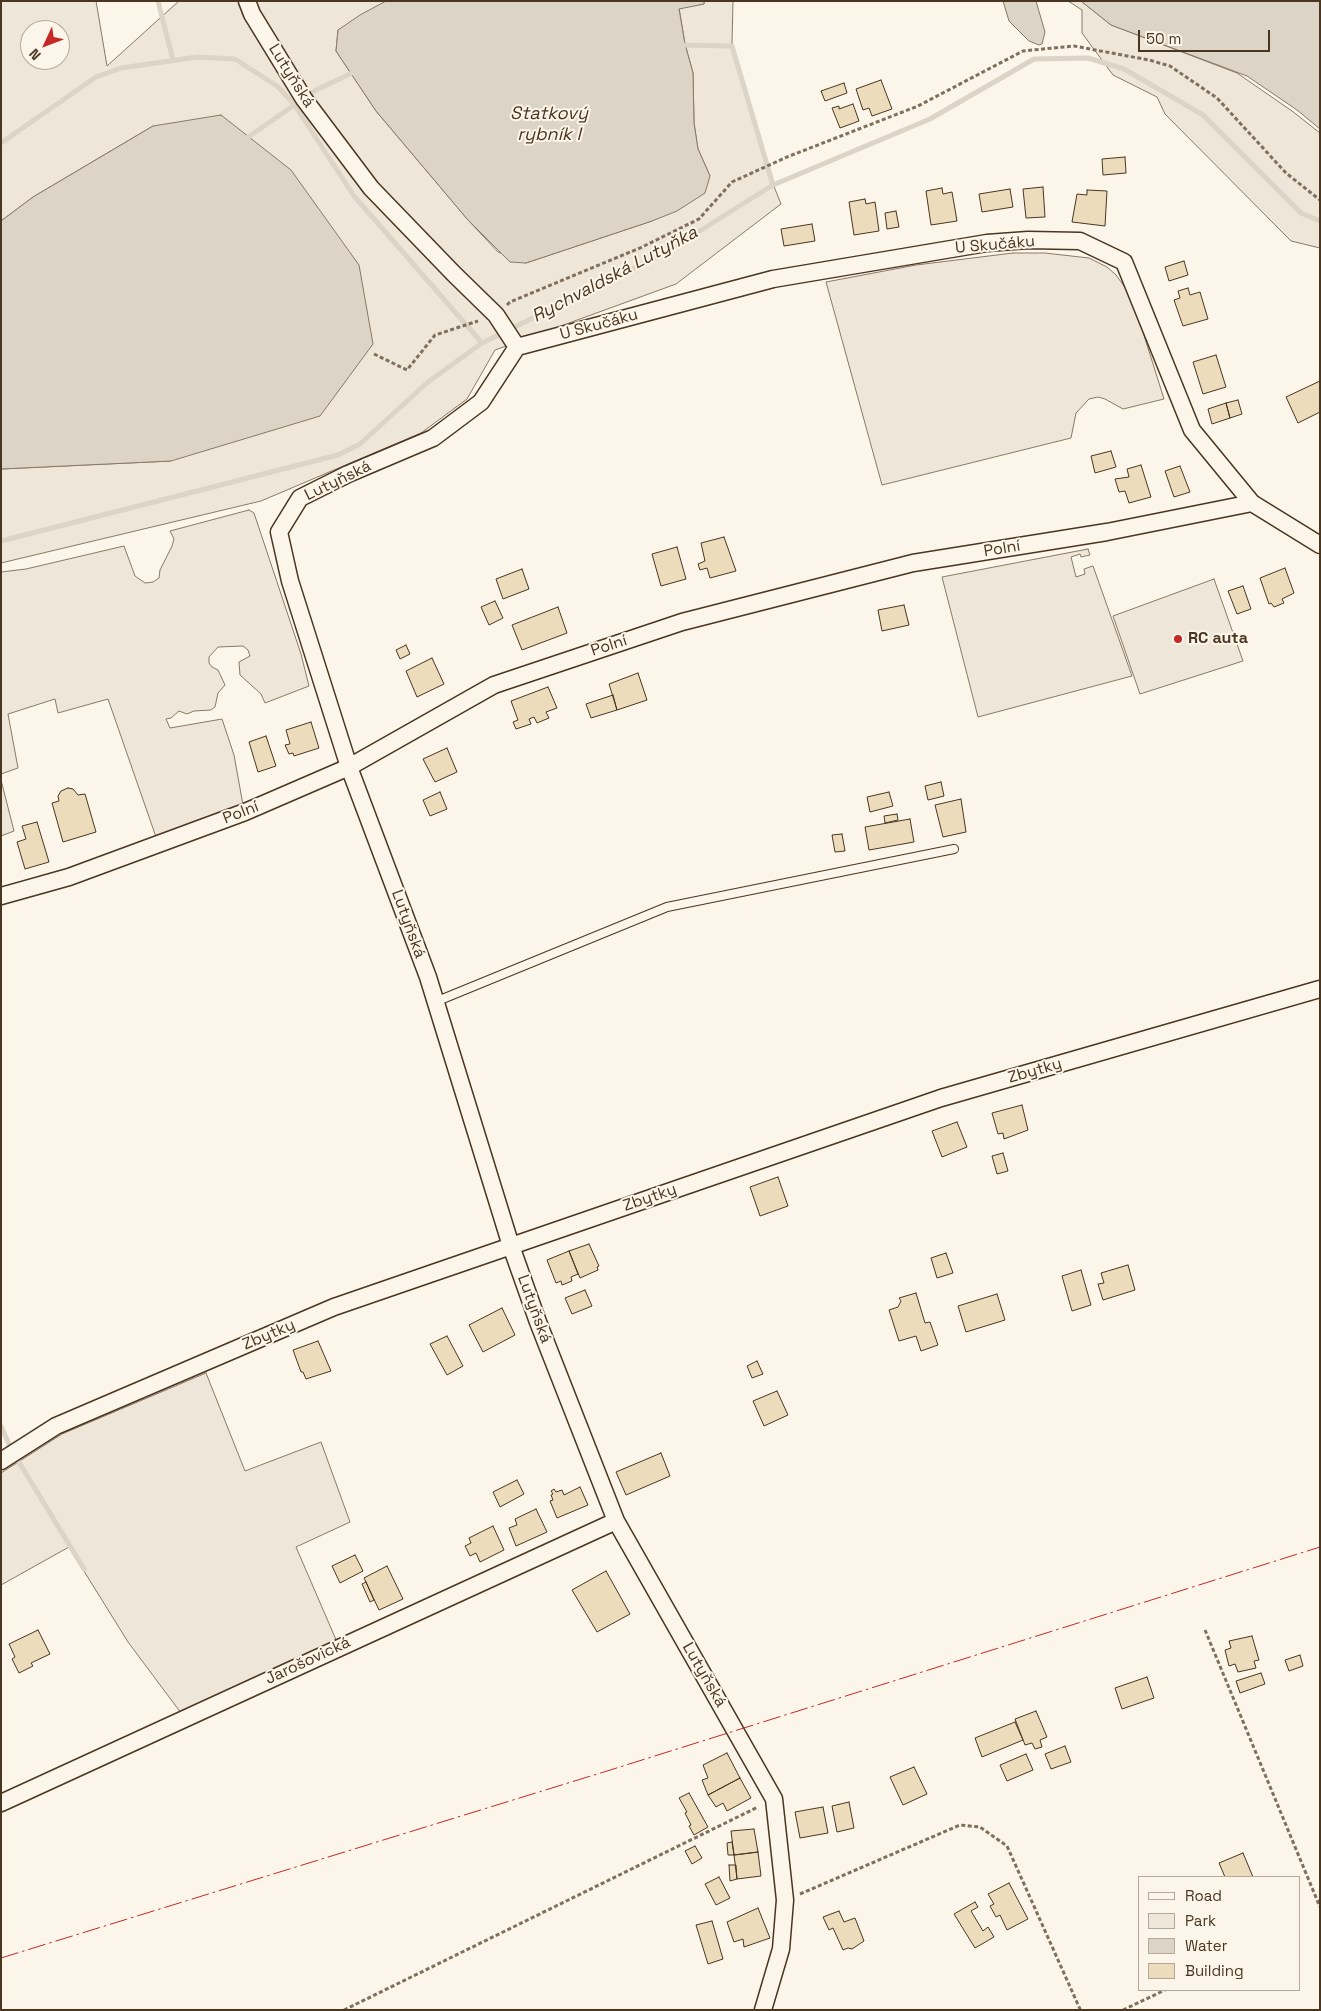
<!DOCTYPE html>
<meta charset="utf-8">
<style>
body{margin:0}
#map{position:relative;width:1321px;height:2011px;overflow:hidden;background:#fbf6e9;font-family:"Space Grotesk",sans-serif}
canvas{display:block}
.frame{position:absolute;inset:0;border:2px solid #4a3520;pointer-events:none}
.legend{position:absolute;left:1138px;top:1876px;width:162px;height:115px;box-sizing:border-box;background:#fbf6e9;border:1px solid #b4a999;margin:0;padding:6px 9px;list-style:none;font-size:15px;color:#4a3520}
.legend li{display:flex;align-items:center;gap:10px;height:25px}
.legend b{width:25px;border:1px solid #b4a999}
.north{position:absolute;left:20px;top:20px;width:50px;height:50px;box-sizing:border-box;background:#fbf6e9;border:1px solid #b4a999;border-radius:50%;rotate:227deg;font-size:14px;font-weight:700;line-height:20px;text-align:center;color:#4a3520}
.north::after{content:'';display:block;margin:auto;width:18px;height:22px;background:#c62828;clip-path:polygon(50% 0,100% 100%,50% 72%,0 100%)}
.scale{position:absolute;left:1138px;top:30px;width:132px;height:22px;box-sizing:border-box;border:2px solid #4a3520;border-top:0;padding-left:6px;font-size:15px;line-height:18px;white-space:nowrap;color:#4a3520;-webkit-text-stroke:4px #fbf6e9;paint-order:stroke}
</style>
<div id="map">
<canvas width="1321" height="2011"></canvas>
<div class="frame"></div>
<ul class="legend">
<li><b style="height:6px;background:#fbf6e9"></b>Road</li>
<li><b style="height:14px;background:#ede6d9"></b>Park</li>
<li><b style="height:14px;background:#dcd4c6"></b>Water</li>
<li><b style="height:14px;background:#ecdcbc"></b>Building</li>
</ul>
<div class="north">N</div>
<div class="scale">50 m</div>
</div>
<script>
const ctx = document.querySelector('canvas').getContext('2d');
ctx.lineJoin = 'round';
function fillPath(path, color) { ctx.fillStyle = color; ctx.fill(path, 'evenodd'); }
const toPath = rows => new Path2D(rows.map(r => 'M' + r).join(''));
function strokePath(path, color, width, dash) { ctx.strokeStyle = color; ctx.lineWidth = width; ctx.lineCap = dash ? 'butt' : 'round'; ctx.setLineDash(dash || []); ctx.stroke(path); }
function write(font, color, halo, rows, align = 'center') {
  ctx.font = font + ' "Space Grotesk",sans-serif'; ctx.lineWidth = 4; ctx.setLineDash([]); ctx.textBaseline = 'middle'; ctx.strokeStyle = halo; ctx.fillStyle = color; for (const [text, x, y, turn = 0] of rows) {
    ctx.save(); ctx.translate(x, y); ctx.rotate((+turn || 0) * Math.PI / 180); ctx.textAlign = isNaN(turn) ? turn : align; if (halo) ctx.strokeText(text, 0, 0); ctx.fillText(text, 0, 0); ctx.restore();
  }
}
const green = toPath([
 [1,1,96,1,107,66,179,1,389,1,338,30,336,51,376,111,468,220,498,252,526,263,652,221,710,176,698,149,694,123,693,73,685,44,679,8,704,4,704,1,733,1,732,43,765,164,781,204,676,284,495,350,467,399,421,433,261,501,1,563,1,469,171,461,153,126,33,197,1,221,1,1],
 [30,30,60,30,60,60,30,60,30,30],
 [1068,1,1081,1,1111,25,1237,73,1292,111,1320,133,1320,248,1291,241,1165,114,1157,97,1113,75,1082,33,1082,10,1068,1],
 [1013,253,1045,253,1089,258,1107,267,1116,275,1132,297,1164,399,1123,409,1105,399,1098,397,1089,399,1076,413,1071,438,882,485,826,282,916,265,1013,253],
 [249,510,254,513,301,654,309,686,265,703,261,694,240,675,239,662,250,656,248,650,243,646,218,647,209,657,209,663,212,667,218,670,225,685,218,693,215,707,211,710,194,711,187,714,179,711,171,718,166,719,170,728,222,719,234,755,243,805,156,837,108,699,58,713,55,699,8,714,18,768,1,774,1,572,26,569,124,546,135,576,145,583,153,582,159,578,160,570,172,546,174,539,170,531,249,510],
 [1088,549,1090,555,1081,557,1080,554,1071,557,1076,577,1085,574,1084,569,1093,566,1132,676,978,717,942,577,1088,549],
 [1214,579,1243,661,1140,694,1113,616,1214,579],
 [1,780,14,831,1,836,1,780],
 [206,1373,245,1471,321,1442,350,1522,296,1547,337,1642,181,1713,128,1642,69,1547,1,1585,1,1473,62,1434,206,1373]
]);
fillPath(green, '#ede6d9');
strokePath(green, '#887966', 1);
const water = toPath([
 [386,1,704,1,704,4,679,9,685,44,693,73,694,123,698,149,710,176,705,193,677,211,652,221,526,263,510,262,468,220,376,111,336,51,338,30,360,15,386,1],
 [1003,1,1036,1,1045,32,1042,44,1039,45,1029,41,1009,21,1003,1],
 [1081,1,1320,1,1320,129,1297,110,1247,76,1111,25,1081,1],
 [221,115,291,170,359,265,373,344,320,416,171,461,1,469,1,221,33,197,153,126,221,115]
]);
fillPath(water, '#dcd4c6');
strokePath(water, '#887966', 1);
strokePath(toPath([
 [158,1,173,60],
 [679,45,732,46,773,185],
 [244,140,316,90,352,73,357,72],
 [1,143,96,77,121,68,197,57,235,59,277,86,294,104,354,196,482,343],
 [1,541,338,455,360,444,428,382,482,343,663,254,773,185,930,119,1034,59,1088,58,1124,69,1203,115,1301,213,1320,221],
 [1,1426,11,1449,84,1569]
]), '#dcd4c6', 5);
const building = toPath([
 [881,80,892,109,872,116,869,108,863,110,856,89,881,80],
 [844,83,847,93,825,101,821,91,844,83],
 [853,104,859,121,840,128,832,108,839,106,839,109,853,104],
 [1125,157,1126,173,1103,175,1102,159,1125,157],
 [1043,187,1045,217,1026,218,1023,189,1043,187],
 [942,188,943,194,952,192,957,221,931,225,926,191,942,188],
 [1010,189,1013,207,982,212,979,194,1010,189],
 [1087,190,1107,191,1105,226,1072,222,1077,194,1087,195,1087,190],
 [865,199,866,204,875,202,879,231,854,235,849,202,865,199],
 [896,211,899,227,887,229,885,213,896,211],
 [812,224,815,241,784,246,781,229,812,224],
 [1184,261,1188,275,1169,281,1165,267,1184,261],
 [1188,288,1190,295,1200,292,1208,319,1183,326,1174,300,1180,298,1178,291,1188,288],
 [1216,355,1226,387,1203,394,1193,362,1216,355],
 [1320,381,1320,412,1298,423,1286,397,1320,381],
 [1238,400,1242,414,1230,418,1226,403,1238,400],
 [1226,403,1230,418,1212,424,1208,409,1226,403],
 [1111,451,1116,467,1095,473,1091,456,1111,451],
 [1141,465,1151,497,1129,503,1125,491,1119,492,1115,479,1129,477,1127,469,1141,465],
 [1180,466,1190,492,1174,497,1165,471,1180,466],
 [724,537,736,571,710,578,707,568,700,570,698,564,705,561,701,543,724,537],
 [677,547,686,579,661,586,652,554,677,547],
 [1285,568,1294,593,1282,599,1284,603,1274,607,1271,603,1269,604,1260,578,1285,568],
 [522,569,529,589,503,599,496,579,522,569],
 [1243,586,1251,609,1237,614,1228,591,1243,586],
 [495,601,503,618,489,625,481,607,495,601],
 [904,605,909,625,882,631,878,610,904,605],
 [558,607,567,633,522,650,512,625,558,607],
 [406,645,410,654,400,659,396,650,406,645],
 [432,658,444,684,417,697,406,671,432,658],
 [638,673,647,700,617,710,609,684,638,673],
 [548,687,557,708,546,712,549,718,537,723,534,717,529,719,531,724,516,729,513,722,518,720,511,701,548,687],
 [613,695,617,710,591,718,586,704,613,695],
 [311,722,319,748,294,756,293,753,289,754,285,745,290,744,286,730,311,722],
 [266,736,276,766,258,772,249,742,266,736],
 [447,748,457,772,435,782,423,759,447,748],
 [941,782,944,796,928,800,925,786,941,782],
 [68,788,73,789,78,795,85,794,96,832,63,842,52,803,59,801,58,796,61,791,68,788],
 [440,792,447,809,430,816,423,800,440,792],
 [889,792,893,806,870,812,867,797,889,792],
 [961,799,966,832,943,837,935,805,961,799],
 [897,814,898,820,885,823,884,816,897,814],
 [910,819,914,842,869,850,865,827,910,819],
 [37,822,49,862,25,869,17,842,26,839,22,826,37,822],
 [842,834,845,851,835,852,832,835,842,834],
 [1022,1105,1028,1130,1004,1139,1003,1133,998,1134,992,1113,1022,1105],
 [957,1122,967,1147,942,1157,932,1131,957,1122],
 [1003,1153,1008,1171,997,1174,992,1156,1003,1153],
 [778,1177,788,1206,760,1216,750,1187,778,1177],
 [589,1244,599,1266,597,1267,598,1270,580,1278,569,1251,589,1244],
 [569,1251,578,1274,571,1277,572,1281,562,1285,561,1281,556,1283,547,1260,569,1251],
 [946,1253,953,1273,937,1278,931,1258,946,1253],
 [1128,1265,1135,1290,1103,1300,1098,1284,1104,1283,1101,1273,1128,1265],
 [1081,1270,1091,1305,1072,1311,1062,1276,1081,1270],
 [585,1290,592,1306,572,1314,565,1298,585,1290],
 [916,1293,925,1323,930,1322,938,1345,921,1351,916,1336,899,1341,889,1310,898,1307,901,1301,899,1298,916,1293],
 [997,1294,1005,1320,966,1332,958,1306,997,1294],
 [502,1308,515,1335,483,1352,469,1325,502,1308],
 [447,1336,463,1366,447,1375,430,1344,447,1336],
 [318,1341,331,1371,306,1379,303,1372,301,1372,293,1350,318,1341],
 [757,1361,763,1374,752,1378,747,1366,757,1361],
 [777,1391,788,1415,764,1426,753,1401,777,1391],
 [661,1453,670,1476,626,1495,616,1472,661,1453],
 [517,1480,524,1494,500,1507,493,1492,517,1480],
 [580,1487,588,1505,557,1518,550,1501,553,1500,551,1495,553,1494,551,1491,554,1489,556,1492,562,1490,564,1495,580,1487],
 [536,1509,547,1532,516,1546,509,1528,517,1525,515,1519,536,1509],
 [493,1526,504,1550,480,1562,476,1553,470,1556,465,1546,471,1543,469,1538,493,1526],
 [355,1555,363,1571,340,1583,332,1566,355,1555],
 [387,1566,403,1599,379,1610,364,1578,387,1566],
 [606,1571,630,1614,597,1632,572,1590,606,1571],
 [366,1582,374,1600,370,1602,362,1584,366,1582],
 [38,1630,50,1654,31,1663,33,1666,19,1673,12,1659,15,1657,9,1644,38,1630],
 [1252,1636,1259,1660,1254,1661,1256,1668,1238,1672,1235,1664,1229,1666,1225,1650,1231,1648,1229,1641,1252,1636],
 [1300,1655,1303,1666,1289,1671,1285,1660,1300,1655],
 [1261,1673,1265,1684,1240,1693,1236,1681,1261,1673],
 [1147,1677,1154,1698,1122,1709,1115,1688,1147,1677],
 [1036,1711,1047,1737,1040,1740,1042,1747,1035,1749,1032,1743,1025,1745,1015,1719,1036,1711],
 [1015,1722,1023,1740,982,1757,975,1738,1015,1722],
 [1065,1746,1071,1762,1051,1769,1045,1754,1065,1746],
 [727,1753,740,1778,708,1795,702,1780,708,1778,703,1765,727,1753],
 [1026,1754,1033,1770,1007,1781,1000,1765,1026,1754],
 [914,1767,927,1794,903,1805,890,1777,914,1767],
 [740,1778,751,1798,727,1811,723,1803,716,1807,708,1795,740,1778],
 [689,1793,708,1827,694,1835,689,1826,691,1825,685,1813,687,1812,679,1798,689,1793],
 [849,1802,854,1828,837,1832,832,1806,849,1802],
 [823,1807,828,1833,800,1838,795,1812,823,1807],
 [754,1829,758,1852,734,1855,731,1831,754,1829],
 [732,1842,734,1855,728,1855,727,1843,732,1842],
 [695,1846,702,1858,692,1864,685,1851,695,1846],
 [758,1852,761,1876,737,1879,734,1855,758,1852],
 [1243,1853,1253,1877,1225,1877,1219,1863,1243,1853],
 [729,1865,736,1865,737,1879,730,1881,729,1865],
 [719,1877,730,1898,716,1905,705,1884,719,1877],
 [1009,1883,1028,1919,1007,1930,1000,1915,996,1917,990,1906,994,1904,988,1894,1009,1883],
 [975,1902,978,1907,971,1911,983,1931,988,1927,994,1937,975,1948,954,1914,975,1902],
 [758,1908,770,1938,744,1947,743,1939,734,1942,727,1922,758,1908],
 [839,1911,844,1922,855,1918,864,1941,852,1949,848,1948,843,1950,833,1928,829,1930,823,1917,839,1911],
 [712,1921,723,1959,708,1964,696,1925,712,1921]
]);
fillPath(building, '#ecdcbc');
strokePath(building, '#4a3520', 1);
const service = toPath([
 [435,1002,667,907,954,849]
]);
const minor = toPath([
 [247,1,252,14,304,99,371,188,454,274,496,315,517,347],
 [517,347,481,402,433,438,348,474,300,498,279,532,290,581,349,767,428,977,511,1246,538,1322,616,1521,774,1799,785,1900,781,1949,763,2010],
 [517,347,773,279,987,243,1028,240,1080,241,1124,262,1192,430,1252,503,1320,545],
 [1,896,69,877,245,812,349,767,494,685,682,622,913,563,1107,532,1252,503],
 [1,1461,56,1426,334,1307,941,1098,1320,989],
 [1,1803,616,1521]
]);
strokePath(service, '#4a3520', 10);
strokePath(minor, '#4a3520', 19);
strokePath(toPath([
 [507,305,510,302,640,248,699,219,732,182,787,157,918,106,1023,51,1074,46,1149,60,1170,66,1217,98,1286,173,1320,200],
 [374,354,407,370,435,335,478,321],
 [1205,1630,1320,1907],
 [800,1894,960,1825,980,1827,1007,1846,1080,2009,1083,2010],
 [344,2010,758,1807],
 [1123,2010,1165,1990]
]), '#7f6f5c', 3, [4, 2.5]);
strokePath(service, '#fbf6e9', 8);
strokePath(minor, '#fbf6e9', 16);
strokePath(toPath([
 [1,1958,607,1771,1320,1547]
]), '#c62828', 1, [18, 4, 2.5, 4]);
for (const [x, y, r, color] of [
 [1178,639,5,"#c62828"]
]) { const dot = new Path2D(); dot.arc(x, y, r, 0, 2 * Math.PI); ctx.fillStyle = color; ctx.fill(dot); strokePath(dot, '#fbf6e9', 2); }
write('16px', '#4a3520', '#fbf6e9', [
 ["Lutyňská",291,76,58],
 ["U Skučáku",995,245,-5],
 ["U Skučáku",599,325,-15],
 ["Lutyňská",338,481,-26],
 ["Polní",1002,549,-9],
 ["Polní",609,646,-18],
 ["Polní",241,813,-21],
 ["Lutyňská",408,924,70],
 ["Zbytky",1035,1071,-16],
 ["Zbytky",650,1198,-19],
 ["Lutyňská",534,1309,70],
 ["Zbytky",269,1335,-23],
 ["Jarošovická",308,1661,-25],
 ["Lutyňská",704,1675,60]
]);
write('bold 16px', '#4a3520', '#fbf6e9', [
 ["RC auta",1188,639]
], 'left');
write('italic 18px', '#4a3520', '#fbf6e9', [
 ["Statkový",549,114],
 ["rybník I",549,135],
 ["Rychvaldská Lutyňka",615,275,-28]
]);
</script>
